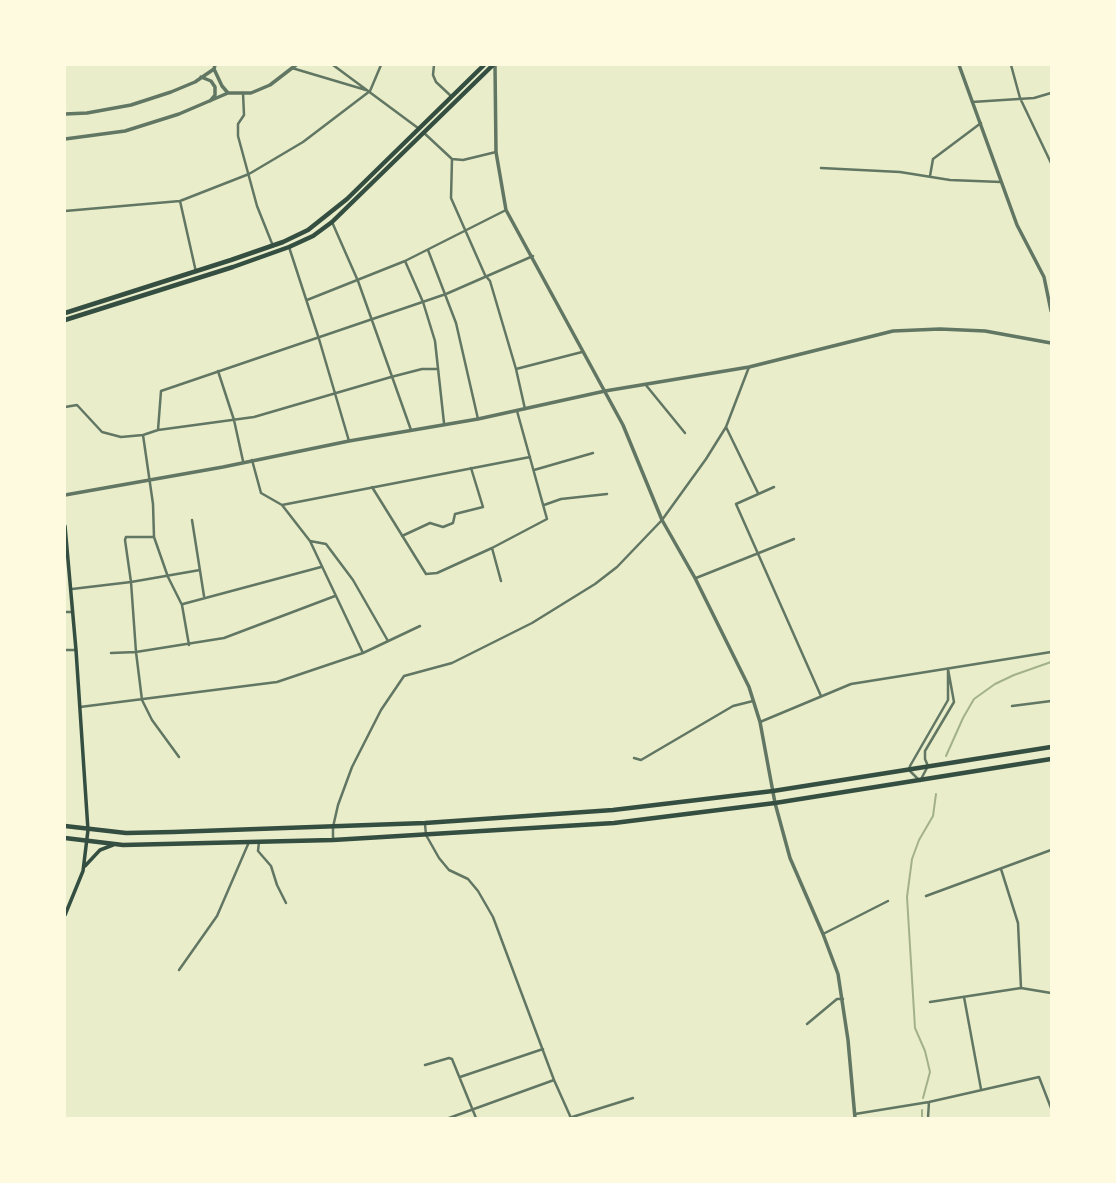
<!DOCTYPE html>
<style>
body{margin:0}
#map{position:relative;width:1116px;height:1183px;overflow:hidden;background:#e9edc9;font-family:"Noto Serif",serif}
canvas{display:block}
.frame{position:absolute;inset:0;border:66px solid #fefae0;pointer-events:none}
</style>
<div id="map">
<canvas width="1116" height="1183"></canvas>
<div class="frame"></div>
</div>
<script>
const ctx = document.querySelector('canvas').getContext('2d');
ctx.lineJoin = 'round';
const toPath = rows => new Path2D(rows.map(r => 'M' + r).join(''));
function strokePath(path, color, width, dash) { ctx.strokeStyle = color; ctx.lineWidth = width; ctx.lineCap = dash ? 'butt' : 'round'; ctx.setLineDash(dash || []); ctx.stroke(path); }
strokePath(toPath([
 [946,756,963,718,974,699,995,684,1014,675,1051,662],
 [923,1098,930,1072,925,1051,915,1028,907,897,912,859,919,840,933,816,936,794],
 [922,1118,922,1110]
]), '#a3b18a', 2);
strokePath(toPath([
 [333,65,418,128],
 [434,65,433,75,436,82,451,96],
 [1011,65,1020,98,1051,163],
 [292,68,366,90],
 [243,93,244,115,238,124,238,136,257,206,273,246],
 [972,102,1034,98,1051,93],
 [423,132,452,159,463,160,496,152],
 [452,159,451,198,485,275,490,281,516,369,525,409],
 [821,168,900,172,950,180,1001,182],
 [930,176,933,159,981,123],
 [180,201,196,272],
 [65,211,180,201,249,174,303,142,370,91,381,65],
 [332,222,358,281,411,430],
 [289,247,319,339,349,441],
 [428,250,456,323,478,419],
 [405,261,423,302,435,341,444,423],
 [307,300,405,261,506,210],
 [516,369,582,352],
 [218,371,234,420,243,461],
 [645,384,685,433],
 [65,407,77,405,102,432,121,437,143,435,158,430,254,417,391,377,422,369,438,369],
 [726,427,758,493],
 [158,430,161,391,446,294,533,256],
 [143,435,153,504,154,537,168,577,182,605,189,645],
 [252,460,261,493,282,505,310,541,363,653],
 [534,470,593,453],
 [372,487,426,574,437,573,492,548,547,519,517,411],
 [774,487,736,504,821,696],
 [282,505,530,457],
 [544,505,561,499,607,494],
 [192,520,204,596],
 [402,536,430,523,443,527,453,523,455,514,483,507,471,468],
 [154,537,126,537,125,540,131,582,136,652,142,700,152,720,179,757],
 [310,541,326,544,353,580,388,641],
 [492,548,501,581],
 [696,578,794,539],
 [72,589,131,582,200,570],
 [183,604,321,567],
 [65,612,73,612],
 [65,650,76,650],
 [111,653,136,652,224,638,335,596],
 [948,669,954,702,925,751,925,759,928,766,920,781,909,770,910,766,948,700,948,669],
 [1012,706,1051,701],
 [80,707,277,682,363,653,420,626],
 [760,722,851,684,1051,652],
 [634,758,641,760,733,706,753,701],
 [425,824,426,835,439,858,449,870,468,879,478,891,493,917,554,1080,571,1118],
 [333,840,333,827,338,805,352,767,381,710,404,676,452,663,532,623,595,584,617,567,662,520,706,459,726,427,749,367],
 [259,842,258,851,271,866,277,885,286,903],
 [1001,869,1018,923,1021,988],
 [926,896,1051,850],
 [823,934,888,901],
 [179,970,217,916,249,842],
 [964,997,981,1089],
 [930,1002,1021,988,1051,993],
 [807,1024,837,999,843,999],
 [425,1065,449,1058,452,1059,476,1118],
 [460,1077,543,1049],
 [855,1114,929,1102,1039,1077,1051,1108],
 [449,1118,554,1080],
 [569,1118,633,1098],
 [928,1118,929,1102]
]), '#617663', 2.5);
strokePath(toPath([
 [495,65,496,152,506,210,623,425,662,520,695,578,749,687,760,722,775,803,790,858,823,934,838,974,848,1040,855,1118],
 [959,65,1017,225,1044,277,1051,311],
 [214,69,222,86,228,93],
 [201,77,211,81,215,87,215,95,210,101],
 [65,114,87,113,131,105,171,92,195,82,214,69,215,65],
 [65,139,125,131,179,114,228,93,251,93,270,85,296,65],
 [65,495,223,467,349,441,478,419,605,391,749,367,893,331,940,329,985,331,1051,343]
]), '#617663', 3.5);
strokePath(toPath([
 [65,526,76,650,88,830,83,871,65,915],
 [85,866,100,850,113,845]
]), '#344e41', 3.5);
strokePath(toPath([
 [65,313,231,260,283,242,308,230,347,199,484,65],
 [65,320,233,267,289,247,313,236,332,222,493,65],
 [65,826,126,833,173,832,425,823,613,810,773,791,1051,747],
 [65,838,123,845,333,840,614,823,775,803,1051,759]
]), '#344e41', 4.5);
</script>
